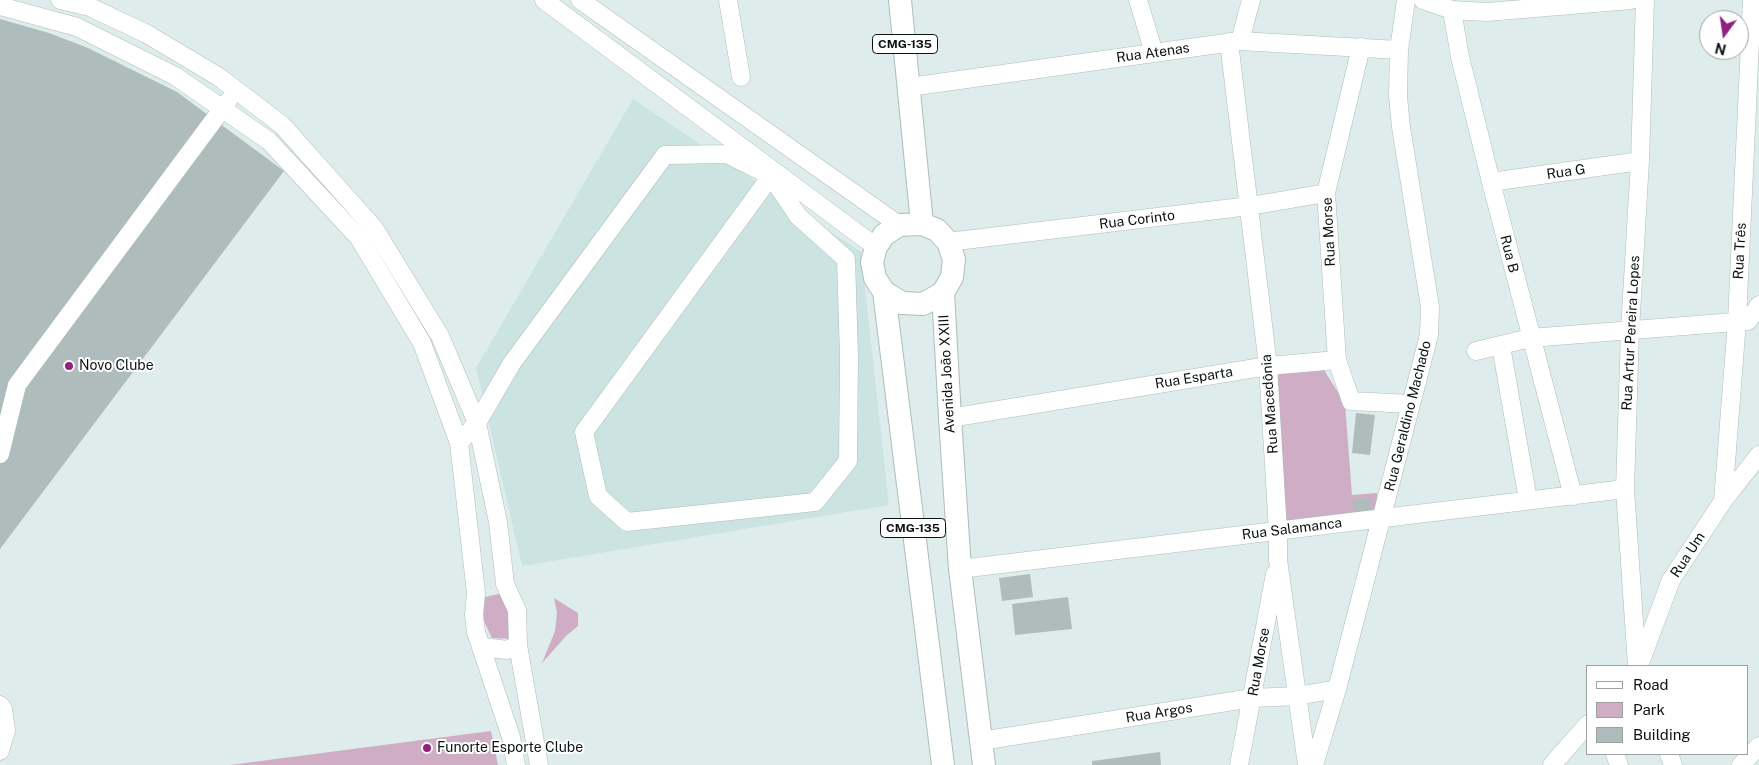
<!DOCTYPE html>
<meta charset="utf-8">
<style>
body{margin:0}
#map{position:relative;width:1759px;height:765px;overflow:hidden;background:#deedec;font-family:"Public Sans",sans-serif}
canvas{display:block}
.legend{position:absolute;left:1586px;top:665px;width:162px;height:90px;box-sizing:border-box;background:#fff;border:1px solid #9ea0a0;margin:0;padding:6px 9px;list-style:none;font-size:15px;color:#0c1211}
.legend li{display:flex;align-items:center;gap:10px;height:25px}
.legend b{width:25px;border:1px solid #9ea0a0}
.north{position:absolute;left:1699px;top:10px;width:50px;height:50px;box-sizing:border-box;background:#fff;border:1px solid #9ea0a0;border-radius:50%;rotate:194deg;font-size:14px;font-weight:700;line-height:20px;text-align:center;color:#0c1211}
.north::after{content:'';display:block;margin:auto;width:18px;height:22px;background:#922080;clip-path:polygon(50% 0,100% 100%,50% 72%,0 100%)}
</style>
<div id="map">
<canvas width="1759" height="765"></canvas>
<ul class="legend">
<li><b style="height:6px;background:#fff"></b>Road</li>
<li><b style="height:14px;background:#ceadc5"></b>Park</li>
<li><b style="height:14px;background:#aebdbc"></b>Building</li>
</ul>
<div class="north">N</div>
</div>
<script>
const ctx = document.querySelector('canvas').getContext('2d');
ctx.lineJoin = 'round';
function fillPath(path, color) { ctx.fillStyle = color; ctx.fill(path, 'evenodd'); }
const toPath = rows => new Path2D(rows.map(r => 'M' + r).join(''));
function strokePath(path, color, width, dash) { ctx.strokeStyle = color; ctx.lineWidth = width; ctx.lineCap = dash ? 'butt' : 'round'; ctx.setLineDash(dash || []); ctx.stroke(path); }
function write(font, color, halo, rows, align = 'center') {
  ctx.font = font + ' "Public Sans",sans-serif'; ctx.lineWidth = 4; ctx.setLineDash([]); ctx.textBaseline = 'middle'; ctx.strokeStyle = halo; ctx.fillStyle = color; for (const [text, x, y, turn = 0] of rows) {
    ctx.save(); ctx.translate(x, y); ctx.rotate((+turn || 0) * Math.PI / 180); ctx.textAlign = isNaN(turn) ? turn : align; if (halo) ctx.strokeText(text, 0, 0); ctx.fillText(text, 0, 0); ctx.restore();
  }
}
fillPath(toPath([
 [633,99,861,252,889,505,522,566,476,368]
]), '#cbe4e2');
fillPath(toPath([
 [1322,367,1345,403,1352,495,1377,493,1376,514,1284,527,1272,371],
 [503,593,514,613,514,639,492,638,483,619,485,597],
 [554,598,578,613,578,626,566,636,542,663,555,631,557,613],
 [491,731,498,765,230,765]
]), '#ceadc5');
fillPath(toPath([
 [0,19,49,33,88,48,177,92,284,171,0,549],
 [1356,413,1375,415,1370,455,1352,453],
 [1370,498,1371,513,1354,514,1353,499],
 [1030,574,1033,597,1002,601,999,578],
 [1068,597,1072,629,1015,635,1012,604],
 [1160,752,1161,765,1092,765,1092,761]
]), '#aebdbc');
const minor = toPath([
 [60,0,90,7,147,34,219,77,282,125,374,228,440,336,477,423,498,522,505,584,517,610,518,645,539,765],
 [544,0,876,247],
 [580,0,899,225],
 [728,0,741,77],
 [1138,0,1154,53],
 [1423,0,1452,10,1487,12,1631,0],
 [0,6,77,27,175,76,269,141,359,238,422,343,459,443,476,593,474,615,476,632,511,737,516,765],
 [1452,10,1460,57,1491,182,1573,496],
 [1240,41,1251,0],
 [1229,42,1268,366,1278,531,1278,560,1307,765],
 [909,87,1240,41,1399,50],
 [1491,182,1640,161],
 [948,242,1250,206,1326,193],
 [1501,346,1528,500],
 [1476,351,1530,338,1748,321,1759,305],
 [1337,360,1326,193,1361,47],
 [950,418,1268,366,1337,360,1351,401,1411,404],
 [459,443,477,423,512,363,665,155,727,154,771,176,798,216,846,259,849,356,848,461,815,502,627,522,598,496,584,432,771,176],
 [0,454,17,385,228,101],
 [1723,501,1737,321,1752,0],
 [960,569,1625,489],
 [483,647,507,650,518,645],
 [1640,663,1671,580,1723,501,1759,455],
 [1637,666,1625,489,1630,330,1640,161,1645,0],
 [0,705,3,709,6,730,0,751],
 [981,741,1252,698,1297,696,1337,689],
 [1615,754,1619,765],
 [1669,754,1673,765],
 [1239,765,1275,574],
 [1314,765,1337,689,1429,335,1430,307,1401,127,1398,96,1399,50,1406,0],
 [1552,765,1588,724],
 [1741,765,1759,746]
]);
const major = toPath([
 [900,0,922,224],
 [884,292,943,765],
 [943,293,923,304,902,303,884,292,875,278,872,262,876,247,884,235,899,225,922,224,937,230,948,242,954,259,952,277,943,293,950,418,960,569,984,765]
]);
strokePath(minor, '#aebdbc', 19);
strokePath(major, '#aebdbc', 24);
strokePath(minor, '#fff', 18);
strokePath(major, '#fff', 22);
for (const [x, y, r, color] of [
 [69,366,5,"#922080"],
 [427,748,5,"#922080"]
]) { const dot = new Path2D(); dot.arc(x, y, r, 0, 2 * Math.PI); ctx.fillStyle = color; ctx.fill(dot); strokePath(dot, '#fff', 2); }
for (const [x, y, w] of [
 [905,44,65],
 [913,528,65]
]) { const box = new Path2D(); box.roundRect(x - w / 2, y - 9.5, w, 19, 4); ctx.fillStyle = '#fff'; ctx.fill(box); strokePath(box, '#0c1211', 1); }
write('bold 12px', '#0c1211', null, [
 ["CMG-135",905,44],
 ["CMG-135",913,528]
]);
write('14px', '#0c1211', '#fff', [
 ["Rua Atenas",1153,53,-8],
 ["Rua G",1566,172,-8],
 ["Rua Corinto",1137,220,-7],
 ["Rua Morse",1329,232,-93],
 ["Rua Três",1740,251,-87],
 ["Rua B",1509,254,76],
 ["Rua Artur Pereira Lopes",1631,333,-87],
 ["Avenida João XXIII",947,374,-93],
 ["Rua Esparta",1194,378,-9],
 ["Rua Macedônia",1270,404,-94],
 ["Rua Geraldino Machado",1408,416,-76],
 ["Rua Salamanca",1292,529,-7],
 ["Rua Um",1688,555,-57],
 ["Rua Morse",1259,662,-80],
 ["Rua Argos",1159,713,-9]
]);
write('14px', '#0c1211', '#fff', [
 ["Novo Clube",79,366],
 ["Funorte Esporte Clube",437,748]
], 'left');
</script>
